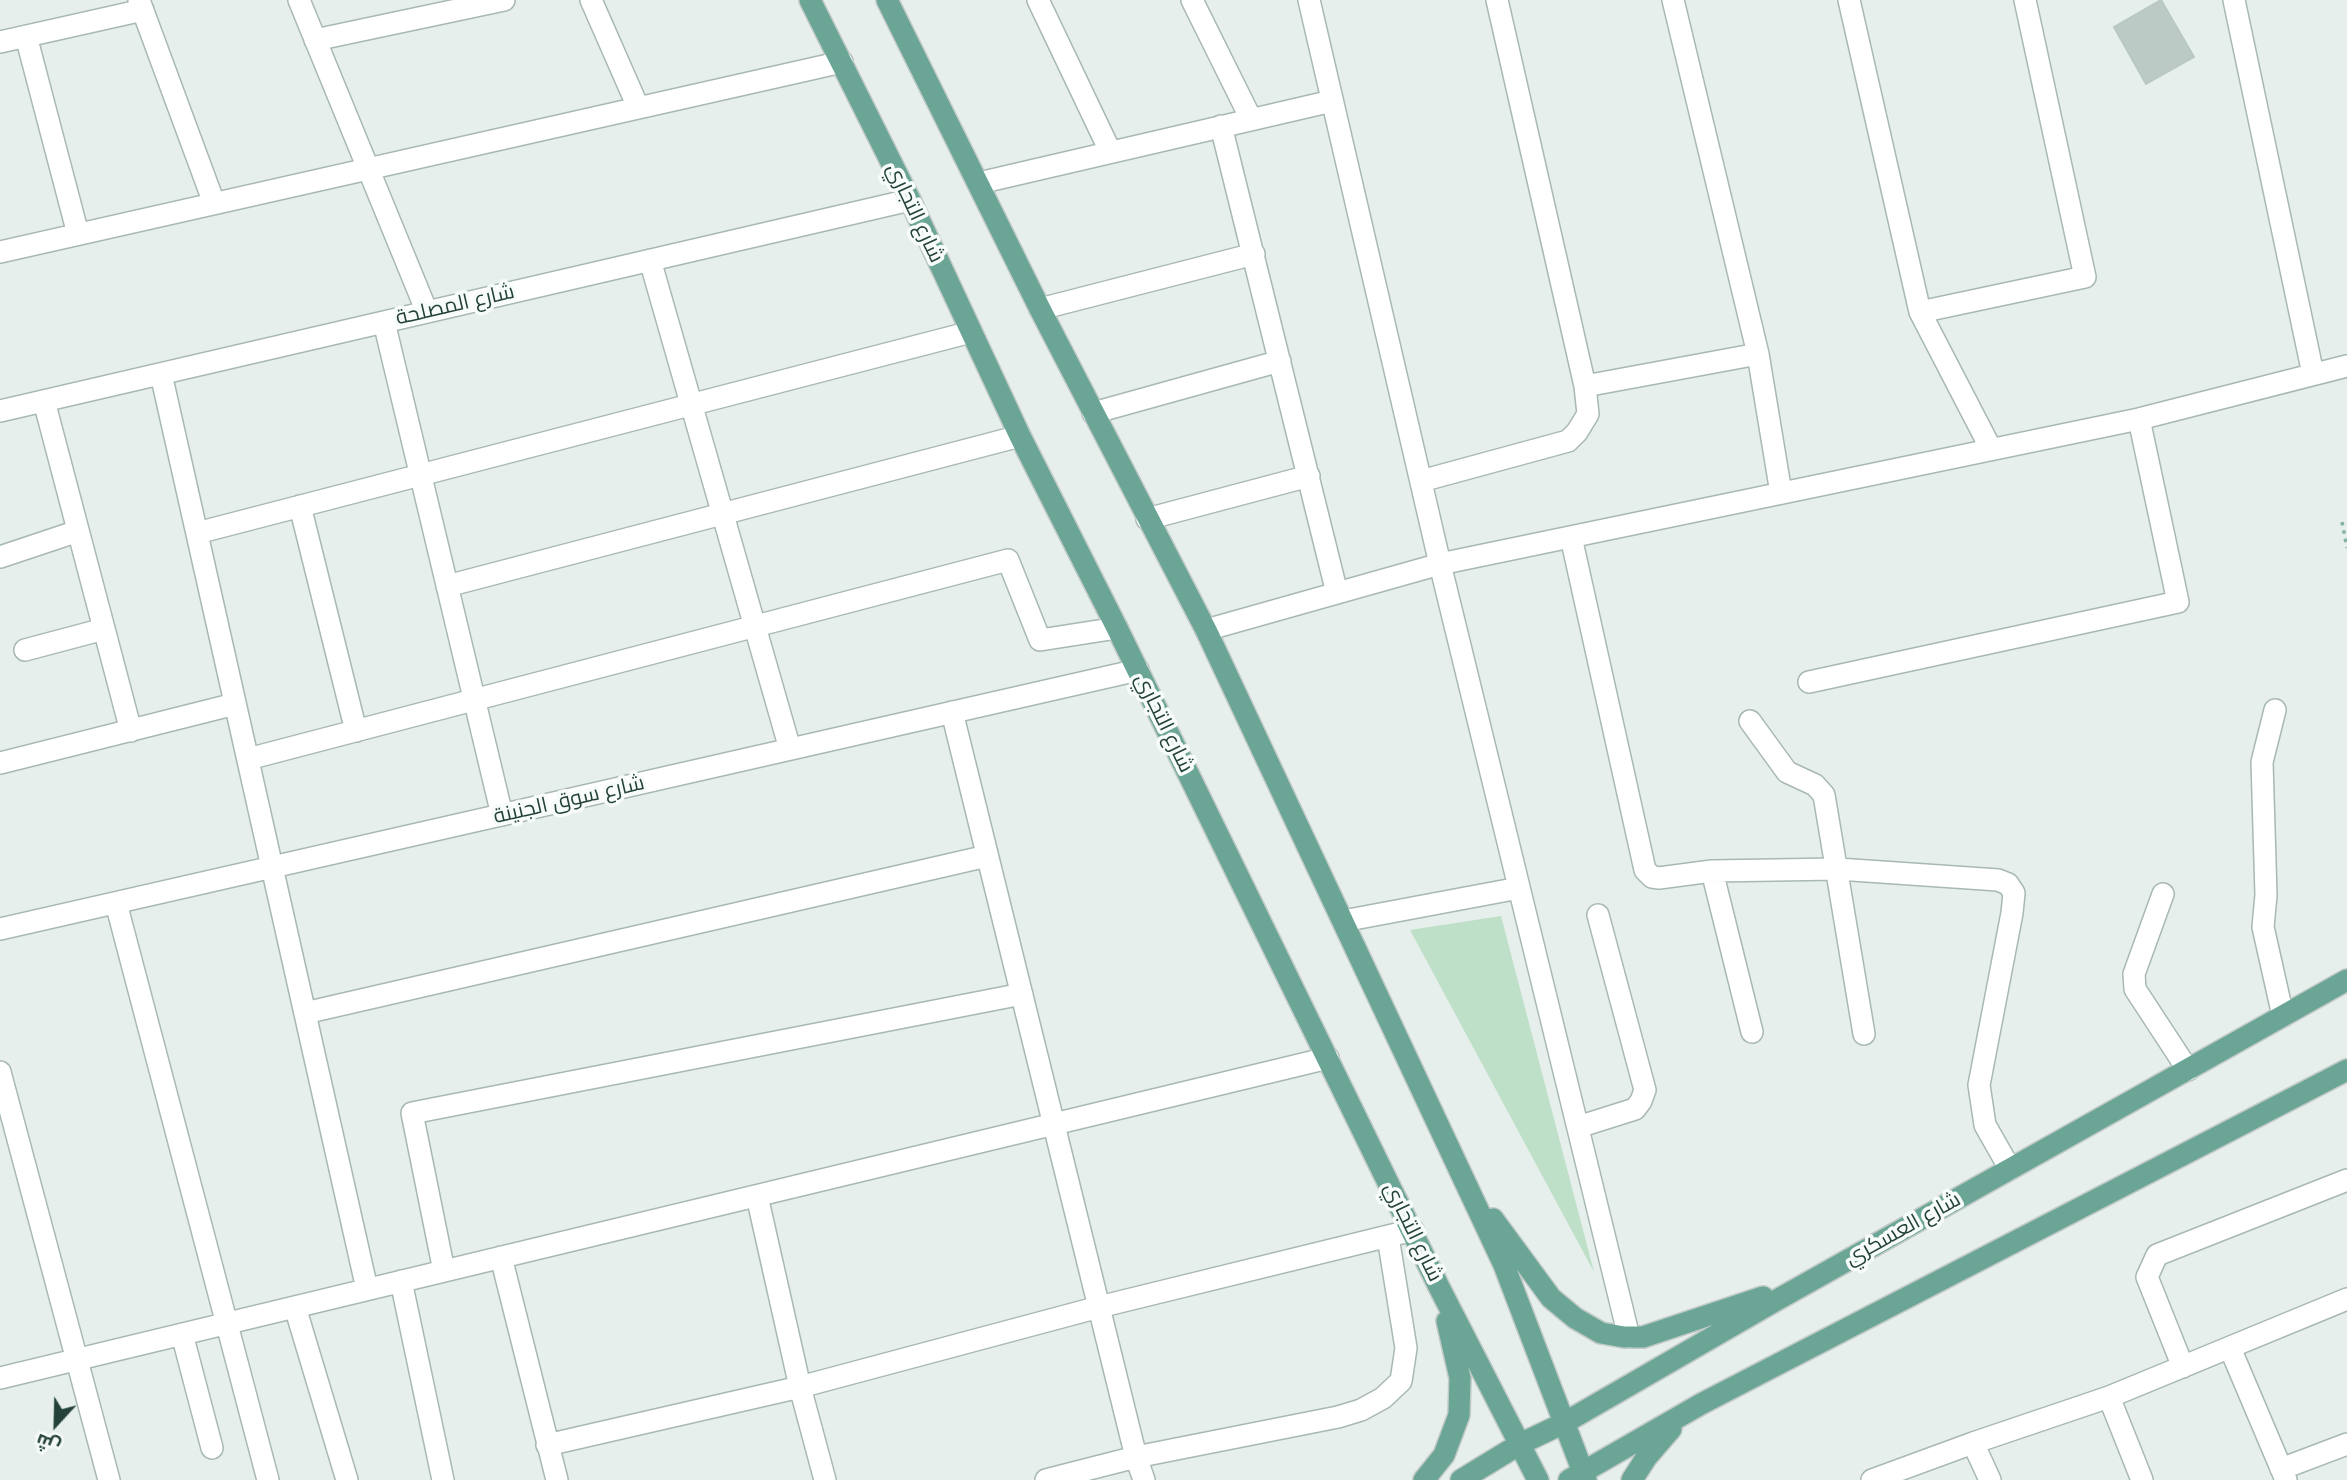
<!DOCTYPE html>
<meta charset="utf-8">
<style>
body{margin:0}
#map{position:relative;width:2347px;height:1480px;overflow:hidden;background:#e6efeb;font-family:Montserrat,Cairo,sans-serif}
canvas{display:block}
.north{position:absolute;left:21px;top:1389px;width:70px;height:70px;-webkit-text-stroke:5px #f7fbf9;paint-order:stroke;rotate:202deg;font-size:19px;font-weight:700;line-height:28px;text-align:center;color:#24423a}
.north::after{content:'';display:block;margin:auto;width:24px;height:32px;background:#24423a;clip-path:polygon(50% 0,100% 100%,50% 72%,0 100%)}
</style>
<div id="map">
<canvas width="2347" height="1480"></canvas>
<div class="north">ش</div>
</div>
<script>
const ctx = document.querySelector('canvas').getContext('2d');
ctx.lineJoin = 'round';
function fillPath(path, color) { ctx.fillStyle = color; ctx.fill(path, 'evenodd'); }
const toPath = rows => new Path2D(rows.map(r => 'M' + r).join(''));
function strokePath(path, color, width, dash) { ctx.strokeStyle = color; ctx.lineWidth = width; ctx.lineCap = dash ? 'butt' : 'round'; ctx.setLineDash(dash || []); ctx.stroke(path); }
function write(font, color, halo, rows, align = 'center') {
  ctx.font = font + ' Montserrat,Cairo,sans-serif'; ctx.lineWidth = 7; ctx.setLineDash([]); ctx.textBaseline = 'middle'; ctx.strokeStyle = halo; ctx.fillStyle = color; for (const [text, x, y, turn = 0] of rows) {
    ctx.save(); ctx.translate(x, y); ctx.rotate((+turn || 0) * Math.PI / 180); ctx.textAlign = isNaN(turn) ? turn : align; if (halo) ctx.strokeText(text, 0, 0); ctx.fillText(text, 0, 0); ctx.restore();
  }
}
fillPath(toPath([
 [1501,916,1594,1272,1410,930]
]), '#bfe0c8');
const building = toPath([
 [2161,0,2194,57,2146,84,2114,27,2161,0]
]);
fillPath(building, '#bbcac4');
strokePath(building, '#b8c9c2', 2);
const minor = toPath([
 [139,0,214,203],
 [299,0,427,312],
 [591,0,638,107],
 [1038,0,1110,151],
 [1192,0,1251,119],
 [1309,0,1440,564,1629,1337],
 [1673,0,1758,354,1781,493],
 [1849,0,1920,312,1991,449],
 [2234,0,2313,374],
 [26,36,78,234],
 [315,40,504,0],
 [0,42,143,10],
 [1221,126,1337,593],
 [979,183,1332,101],
 [0,252,842,62],
 [650,260,790,749],
 [1040,309,1254,254],
 [1920,312,2085,277,2025,0],
 [384,322,502,815],
 [161,374,367,1289],
 [1585,386,1758,354],
 [44,401,131,731],
 [0,411,910,200],
 [1093,413,1280,361],
 [1421,481,1568,441,1577,432,1588,414,1585,386,1497,0],
 [300,506,356,731],
 [1147,519,1309,476],
 [197,533,971,332],
 [1571,537,1645,870,1652,877,1659,878,1712,871,1838,869,1998,880,2008,884,2014,893,2012,913,1979,1085,1985,1125,2010,1169],
 [0,557,78,531],
 [447,586,1020,436],
 [1206,630,1440,564,2139,419,2347,366],
 [25,650,104,629],
 [1809,682,2178,602,2139,419],
 [2275,710,2262,762,2266,895,2263,927,2283,1016],
 [952,712,1136,1457,1144,1480],
 [1750,721,1787,772,1815,785,1824,795,1864,1034],
 [248,759,1008,560,1040,640,1117,628],
 [0,763,235,704],
 [1712,871,1752,1032],
 [2163,894,2134,974,2135,989,2188,1070],
 [116,903,268,1480],
 [1343,921,1519,888],
 [0,929,1138,670],
 [305,1013,987,856],
 [0,1072,109,1480],
 [1578,1127,1635,1109,1641,1101,1645,1090,1598,915],
 [757,1196,800,1387,825,1480],
 [501,1257,557,1480],
 [444,1271,412,1113,1022,994],
 [401,1281,443,1480],
 [295,1307,347,1480],
 [182,1334,212,1448],
 [2230,1348,2286,1480],
 [2183,1367,2147,1277,2157,1255,2347,1180],
 [0,1378,1328,1058],
 [2109,1397,2142,1480],
 [1973,1443,1990,1480],
 [547,1445,800,1387,1099,1307,1413,1230],
 [2281,1469,2347,1444],
 [1046,1480,1136,1457,1338,1417,1361,1410,1383,1398,1401,1381,1406,1348,1388,1237],
 [1872,1480,1973,1443,2109,1397,2347,1299]
]);
const major = toPath([
 [810,0,910,200,1020,436,1117,628,1439,1287,1538,1480],
 [887,0,1040,309,1206,630,1504,1265,1586,1480],
 [1493,1219,1551,1298,1575,1318,1601,1333,1624,1337,1643,1337,1763,1297],
 [1424,1480,1444,1455,1459,1415,1460,1378,1447,1321],
 [1461,1480,1520,1444,1564,1423,1775,1301,2347,980],
 [1569,1480,1701,1404,2347,1070],
 [1632,1480,1646,1458,1671,1429]
]);
strokePath(minor, '#a8b8b2', 24);
strokePath(major, '#c2cac8', 24);
strokePath(toPath([
 [2342,522,2347,548]
]), '#86b3a5', 3.5, [3.5, 5]);
strokePath(minor, '#fff', 21);
strokePath(major, '#6aa596', 21);
write('21px', '#24423a', '#f7fbf9', [
 ["شارع التجاري",915,213,65],
 ["شارع المصلحة",455,305,-13],
 ["شارع التجاري",1164,723,64],
 ["شارع سوق الجنينة",569,800,-13],
 ["شارع العسكري",1903,1229,-29],
 ["شارع التجاري",1413,1232,64]
]);
</script>
